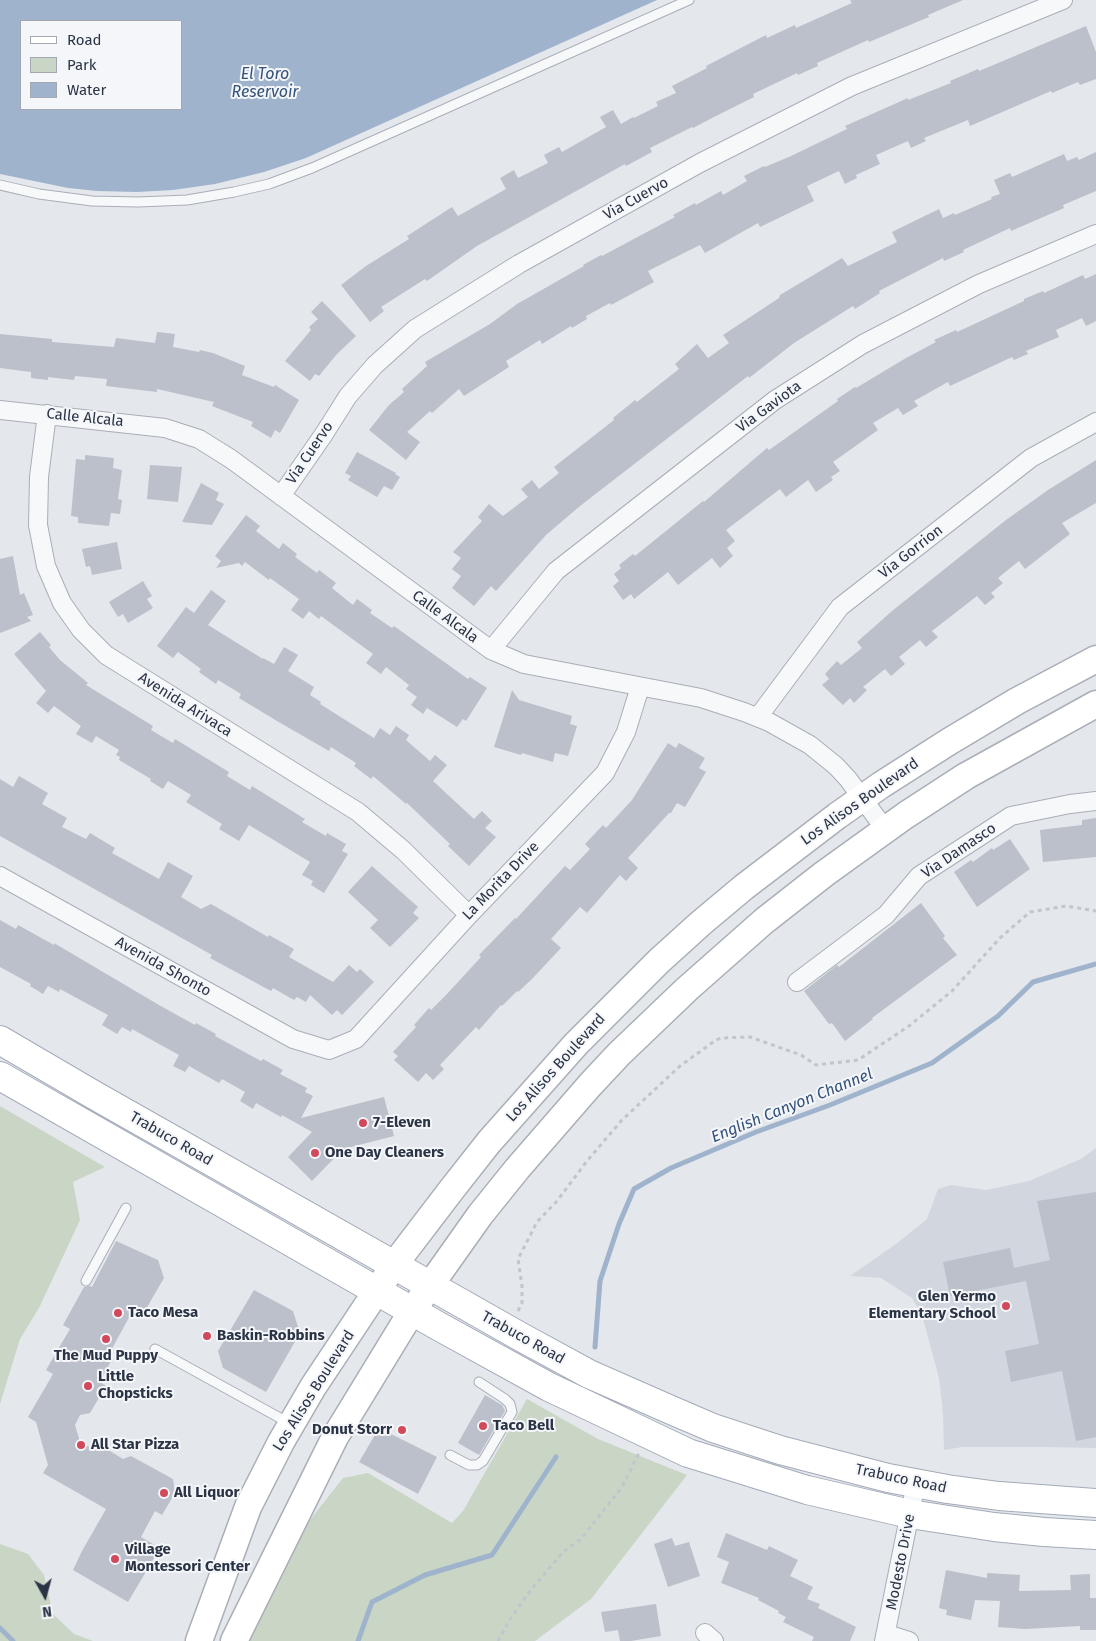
<!DOCTYPE html>
<style>
body{margin:0}
#map{position:relative;width:1096px;height:1641px;overflow:hidden;background:#e4e7ec;font-family:"Fira Sans",sans-serif}
canvas{display:block}
.legend{position:absolute;left:20px;top:20px;width:162px;height:90px;box-sizing:border-box;background:#f4f6f9;border:1px solid #a4a8b1;margin:0;padding:6px 9px;list-style:none;font-size:15px;color:#2b3445}
.legend li{display:flex;align-items:center;gap:10px;height:25px}
.legend b{width:25px;border:1px solid #a4a8b1}
.north{position:absolute;left:20px;top:1571px;width:50px;height:50px;-webkit-text-stroke:4px #f4f6f9;paint-order:stroke;rotate:173deg;font-size:14px;font-weight:700;line-height:20px;text-align:center;color:#2b3445}
.north::after{content:'';display:block;margin:auto;width:18px;height:22px;background:#2b3445;clip-path:polygon(50% 0,100% 100%,50% 72%,0 100%)}
</style>
<div id="map">
<canvas width="1096" height="1641"></canvas>
<ul class="legend">
<li><b style="height:6px;background:#fff"></b>Road</li>
<li><b style="height:14px;background:#c9d6c5"></b>Park</li>
<li><b style="height:14px;background:#9fb4cc"></b>Water</li>
</ul>
<div class="north">N</div>
</div>
<script>
const ctx = document.querySelector('canvas').getContext('2d');
ctx.lineJoin = 'round';
function fillPath(path, color) { ctx.fillStyle = color; ctx.fill(path, 'evenodd'); }
const toPath = rows => new Path2D(rows.map(r => 'M' + r).join(''));
function strokePath(path, color, width, dash) { ctx.strokeStyle = color; ctx.lineWidth = width; ctx.lineCap = dash ? 'butt' : 'round'; ctx.setLineDash(dash || []); ctx.stroke(path); }
function write(font, color, halo, rows, align = 'center') {
  ctx.font = font + ' "Fira Sans",sans-serif'; ctx.lineWidth = 4; ctx.setLineDash([]); ctx.textBaseline = 'middle'; ctx.strokeStyle = halo; ctx.fillStyle = color; for (const [text, x, y, turn = 0] of rows) {
    ctx.save(); ctx.translate(x, y); ctx.rotate((+turn || 0) * Math.PI / 180); ctx.textAlign = isNaN(turn) ? turn : align; if (halo) ctx.strokeText(text, 0, 0); ctx.fillText(text, 0, 0); ctx.restore();
  }
}
fillPath(toPath([
 [1096,1148,1096,1448,1043,1447,962,1447,944,1450,943,1413,939,1378,922,1315,912,1298,881,1278,850,1276,896,1244,927,1219,938,1189,951,1185,986,1190,1029,1181,1081,1159]
]), '#d2d6de');
fillPath(toPath([
 [0,1106,105,1167,73,1182,80,1220,39,1308,20,1339,0,1404],
 [527,1399,598,1439,687,1475,591,1599,535,1641,227,1641,265,1577,343,1478,368,1473,452,1523,463,1511],
 [0,1544,28,1554,44,1575,53,1614,74,1634,93,1641,0,1641]
]), '#c9d6c5');
fillPath(toPath([
 [0,0,657,0,306,158,264,172,215,184,173,190,137,192,97,191,68,188,0,174],
 [21,21,181,21,181,109,21,109]
]), '#9fb4cc');
strokePath(toPath([
 [595,1347,600,1281,619,1224,634,1189,671,1168,756,1132,830,1105,932,1063,998,1016,1033,982,1096,964],
 [0,1628,13,1641],
 [358,1641,372,1602,425,1575,492,1555,556,1457]
]), '#9fb4cc', 5);
fillPath(toPath([
 [850,0,963,0,928,15,929,17,869,42,868,40,817,63,818,66,798,75,797,73,753,94,754,97,714,117,693,128,692,127,650,148,652,152,626,166,625,164,477,246,427,281,425,279,381,307,384,311,370,322,341,285,366,266,409,239,407,236,452,207,458,216,506,189,500,178,514,170,518,178,548,163,544,155,559,147,562,152,606,127,600,117,613,110,621,124,633,117,634,118,658,106,656,102,676,93,672,86,707,68,706,66,766,35,767,38,795,25,796,28,852,3],
 [1086,26,1096,52,1096,79,1080,85,1078,82,1052,93,1051,91,970,126,968,120,924,138,926,141,911,148,908,141,876,155,880,164,856,175,857,178,845,184,839,171,807,186,814,201,760,227,758,223,705,253,700,245,648,271,654,282,611,305,610,303,586,316,587,319,572,328,571,326,542,344,540,340,506,361,509,367,464,396,459,389,432,413,430,411,407,432,420,442,406,460,369,430,389,405,404,392,402,389,427,366,425,362,490,324,517,304,584,266,583,265,601,255,602,256,675,217,673,215,695,203,696,205,721,191,723,195,747,181,744,176,764,166,765,167,791,156,847,129,845,126,908,98,908,100,951,83,950,81,978,69,979,71],
 [1096,152,1096,191,1063,205,1064,208,1011,231,1010,228,963,250,964,252,944,261,943,258,879,291,880,293,855,309,853,306,794,343,749,378,748,376,580,506,546,535,496,591,491,586,474,606,452,588,461,576,452,569,461,558,453,552,482,521,478,517,489,504,503,516,528,497,521,489,532,480,539,489,559,473,554,467,614,420,613,418,635,400,637,402,679,369,675,364,697,344,708,358,729,343,723,335,779,298,780,295,842,258,848,266,897,242,892,232,939,209,943,218,954,213,955,215,992,199,991,197,1000,194,994,180,1010,173,1012,177,1064,154,1067,161,1077,157,1079,160],
 [1096,274,1096,321,1086,326,1082,318,1056,330,1059,337,1026,351,1028,354,1014,360,1012,357,950,386,948,382,914,401,918,406,903,415,898,408,873,423,878,430,833,462,840,471,831,477,833,480,816,492,808,480,786,497,780,489,726,530,735,541,727,548,733,556,720,568,712,558,678,585,668,572,634,599,631,594,623,600,613,586,619,581,614,574,621,568,619,565,633,554,635,556,703,501,704,502,767,448,769,450,838,401,837,399,855,387,856,388,906,358,936,342,934,340,956,330,957,332,1024,301,1024,299,1043,291,1044,293,1083,275,1085,279],
 [322,301,356,336,337,354,319,376,315,374,310,381,285,361,311,330,309,327,318,319,311,312],
 [157,332,175,334,173,347,199,352,200,350,213,353,245,366,242,375,274,387,275,385,299,400,280,433,275,430,271,438,251,426,253,422,212,406,214,402,157,389,157,392,106,386,107,379,75,376,74,380,48,377,48,380,31,378,31,372,0,368,0,334,52,339,52,342,114,347,116,338,155,343],
 [357,452,396,473,395,474,400,477,392,490,384,486,377,497,348,480,351,476,345,473],
 [85,455,114,458,113,468,122,470,118,499,122,500,120,514,111,513,109,526,78,523,78,517,71,516,76,459,85,460],
 [1096,460,1096,503,1062,523,1070,534,1025,569,1019,561,998,578,1003,583,991,593,995,597,985,605,977,596,932,631,938,637,926,647,920,640,899,657,905,664,891,676,885,669,863,687,867,690,854,703,850,698,843,705,822,685,829,679,825,674,837,661,841,665,862,648,857,642,892,611,1006,520,1048,490],
 [150,465,182,467,178,502,147,499],
 [201,483,219,493,216,500,224,504,212,525,182,522],
 [246,515,260,526,256,531,279,549,283,543,297,554,295,557,317,573,319,570,336,583,332,588,353,605,357,599,372,610,370,613,392,628,394,626,468,679,470,677,487,688,466,721,463,719,457,727,427,708,423,714,411,705,417,697,406,689,409,685,386,667,381,674,366,663,373,654,321,616,319,619,309,611,303,619,291,610,299,599,270,578,269,580,245,562,242,566,239,563,216,568,221,561,215,556],
 [117,542,122,569,92,575,90,566,86,567,82,549],
 [13,556,20,595,24,593,33,615,27,617,31,621,0,633,0,559],
 [143,581,152,596,147,599,153,608,128,623,123,614,118,617,109,602],
 [211,590,226,601,208,625,263,659,263,658,274,664,284,647,298,655,288,671,314,687,310,695,321,702,320,704,374,738,380,728,390,735,396,726,409,735,406,740,430,761,435,755,447,765,433,781,474,819,482,811,492,821,485,828,496,837,469,866,448,846,450,844,407,803,406,804,373,776,371,779,354,766,356,763,331,747,329,751,277,721,239,698,241,694,218,680,216,684,199,672,201,669,178,652,173,658,157,646,186,607,194,613],
 [40,632,51,645,49,647,60,660,88,683,86,685,153,726,151,730,173,743,175,739,229,772,227,776,250,790,252,786,305,819,302,822,326,836,327,833,346,844,342,851,348,854,324,893,311,885,313,881,302,875,310,862,249,825,239,841,219,829,222,824,186,802,191,795,168,781,163,789,150,781,151,779,119,760,120,757,116,755,119,750,96,736,92,743,76,734,81,726,54,706,48,713,36,703,46,691,14,654],
 [512,690,519,700,572,716,570,724,577,726,568,756,555,753,553,762,522,753,521,755,494,747],
 [668,743,676,748,679,743,705,758,699,768,706,772,685,807,677,803,671,813,669,813,628,858,638,868,626,881,620,875,587,913,580,907,551,939,561,948,531,980,518,992,517,991,502,1006,501,1005,479,1030,476,1027,440,1065,444,1069,433,1080,426,1073,418,1082,394,1060,398,1056,393,1052,416,1027,414,1025,429,1008,431,1010,447,994,481,957,479,955,515,918,516,919,565,866,570,870,590,849,585,844,603,825,606,828,632,800],
 [19,776,48,793,42,804,67,818,62,827,86,839,90,833,115,848,112,853,159,879,168,862,193,876,181,897,201,909,211,904,268,937,269,935,294,949,289,957,333,982,349,965,357,972,360,969,374,982,342,1015,337,1010,332,1015,310,995,306,1002,297,997,294,1000,273,988,271,991,210,958,212,955,0,836,0,779,13,787],
 [1096,818,1096,857,1043,862,1040,830,1082,825,1082,820],
 [1010,839,1030,869,977,907,954,872,971,860,973,862,992,848,993,850],
 [372,866,418,907,413,913,419,918,390,947,370,928,378,920,348,892],
 [921,903,945,936,943,938,957,955,872,1018,873,1019,845,1041,832,1023,829,1024,804,991,837,965,839,967],
 [0,920,16,929,18,925,54,945,54,943,159,1005,195,1025,196,1023,216,1034,215,1036,261,1061,263,1059,283,1070,280,1074,307,1088,305,1092,313,1096,301,1118,384,1097,394,1136,343,1149,312,1181,288,1157,312,1132,282,1115,281,1117,256,1103,253,1109,240,1101,245,1092,222,1079,219,1083,189,1066,185,1072,173,1066,179,1055,132,1029,131,1032,122,1027,117,1034,102,1025,108,1015,60,989,59,992,48,986,43,994,30,986,31,984,0,967],
 [1096,1192,1096,1437,1076,1441,1062,1371,1011,1382,1005,1351,1039,1344,1026,1281,950,1296,943,1262,1010,1248,1014,1268,1050,1260,1037,1201],
 [116,1241,158,1260,164,1278,146,1309,132,1312,109,1354,111,1361,100,1382,106,1386,90,1413,80,1415,75,1425,80,1442,95,1450,105,1448,123,1459,131,1456,173,1479,175,1493,162,1515,155,1511,141,1537,160,1548,128,1602,73,1570,82,1551,106,1509,43,1473,48,1465,36,1422,28,1417,53,1374,46,1370,70,1329,63,1325,84,1287,90,1286,92,1287],
 [254,1290,293,1311,300,1333,266,1392,223,1368,218,1351],
 [485,1395,502,1405,505,1411,479,1455,458,1443],
 [379,1428,437,1457,418,1494,359,1462],
 [726,1533,767,1550,769,1546,798,1560,790,1576,813,1587,807,1599,820,1604,818,1608,856,1627,850,1641,812,1641,814,1637,783,1622,786,1617,778,1613,779,1611,758,1600,759,1598,721,1583,729,1562,717,1557],
 [672,1538,675,1546,689,1542,700,1576,668,1587,654,1544],
 [946,1570,987,1578,987,1573,1020,1575,1019,1591,1071,1590,1070,1575,1090,1574,1090,1598,1096,1598,1096,1630,1080,1630,1080,1626,1025,1629,998,1627,1000,1601,975,1600,971,1620,946,1615,947,1610,939,1608],
 [656,1604,661,1636,631,1641,620,1641,618,1630,605,1632,601,1612]
]), '#bbc0ca');
const service = toPath([
 [0,185,39,194,92,201,138,202,187,200,234,192,269,184,312,168,689,0],
 [86,1281,126,1208],
 [155,1349,289,1423],
 [450,1455,469,1465,477,1465,483,1461,512,1412,510,1404,505,1399,479,1382]
]);
const minor = toPath([
 [0,410,165,428,199,439,231,459,491,650,524,664,701,698,744,712,769,722,810,745,836,766,848,779,885,829],
 [47,414,39,477,38,525,46,566,62,603,81,630,106,655,358,812,403,850,469,915],
 [281,496,324,434,348,396,375,365,415,329,519,264,700,163,852,86,1063,0],
 [491,650,556,571,775,400,863,344,979,284,1096,234],
 [758,717,840,607,1031,458,1096,422],
 [0,876,293,1039,329,1050,356,1039,469,915,605,773,626,732,640,687],
 [797,982,886,915,919,876,1011,816,1070,804,1096,801],
 [705,1633,714,1641],
 [887,1634,909,1641],
 [884,1641,916,1483]
]);
const secondary = toPath([
 [199,1641,248,1507,281,1442,313,1387,394,1265,452,1189,489,1142,576,1044,659,961,701,923,744,887,837,816,881,785,950,741,1017,701,1096,659],
 [234,1641,335,1437,412,1311,480,1215,517,1169,590,1085,619,1054,687,989,764,921,824,874,906,815,966,776,1096,704]
]);
const primary = toPath([
 [0,1040,94,1095,521,1337,589,1374,671,1410,713,1428,780,1450,888,1478,947,1489,999,1496,1096,1503],
 [0,1076,440,1327,549,1387,688,1453,807,1490,910,1514,994,1527,1044,1532,1096,1535]
]);
strokePath(service, '#a9aeb7', 11);
strokePath(minor, '#a9aeb7', 20);
strokePath(secondary, '#a9aeb7', 29);
strokePath(primary, '#a3abb8', 30);
strokePath(toPath([
 [518,1311,522,1303,522,1286,518,1259,537,1222,557,1201,587,1161,622,1120,680,1066,716,1040,721,1038,750,1037,801,1055,816,1065,858,1060,909,1026,952,991,1000,938,1030,912,1066,906,1096,911],
 [498,1641,509,1621,526,1596,563,1552,581,1539,622,1487,639,1453]
]), '#c2c5cb', 3, [4, 4]);
strokePath(service, '#f7f8fa', 9);
strokePath(minor, '#f7f8fa', 18);
strokePath(secondary, '#fff', 26);
strokePath(primary, '#fff', 28);
for (const [x, y, r, color] of [
 [363,1123,5,"#d1495b"],
 [315,1153,5,"#d1495b"],
 [1006,1306,5,"#d1495b"],
 [118,1313,5,"#d1495b"],
 [207,1336,5,"#d1495b"],
 [106,1339,5,"#d1495b"],
 [88,1386,5,"#d1495b"],
 [483,1426,5,"#d1495b"],
 [402,1430,5,"#d1495b"],
 [81,1445,5,"#d1495b"],
 [164,1493,5,"#d1495b"],
 [115,1559,5,"#d1495b"]
]) { const dot = new Path2D(); dot.arc(x, y, r, 0, 2 * Math.PI); ctx.fillStyle = color; ctx.fill(dot); strokePath(dot, '#f4f6f9', 2); }
write('15px', '#2b3445', '#f4f6f9', [
 ["Via Cuervo",636,199,-29],
 ["Via Gaviota",769,407,-36],
 ["Calle Alcala",85,418,6],
 ["Via Cuervo",310,453,-56],
 ["Via Gorrion",911,552,-38],
 ["Calle Alcala",445,617,36],
 ["Avenida Arivaca",185,705,32],
 ["Los Alisos Boulevard",860,802,-35],
 ["Via Damasco",959,851,-34],
 ["La Morita Drive",501,881,-46],
 ["Avenida Shonto",163,967,29],
 ["Los Alisos Boulevard",556,1068,-48],
 ["Trabuco Road",171,1139,30],
 ["Trabuco Road",523,1338,29],
 ["Los Alisos Boulevard",314,1391,-58],
 ["Trabuco Road",901,1479,12],
 ["Modesto Drive",901,1562,-79]
]);
write('bold 15px', '#2b3445', '#f4f6f9', [
 ["7-Eleven",373,1123],
 ["One Day Cleaners",325,1153],
 ["Glen Yermo",996,1297,"right"],
 ["Elementary School",996,1314,"right"],
 ["Taco Mesa",128,1313],
 ["Baskin-Robbins",217,1336],
 ["The Mud Puppy",106,1356,"center"],
 ["Little",98,1377],
 ["Chopsticks",98,1394],
 ["Taco Bell",493,1426],
 ["Donut Storr",392,1430,"right"],
 ["All Star Pizza",91,1445],
 ["All Liquor",174,1493],
 ["Village",125,1550],
 ["Montessori Center",125,1567]
], 'left');
write('italic 16px', '#34527a', '#f4f6f9', [
 ["El Toro",265,75],
 ["Reservoir",265,93],
 ["English Canyon Channel",792,1106,-22]
]);
</script>
